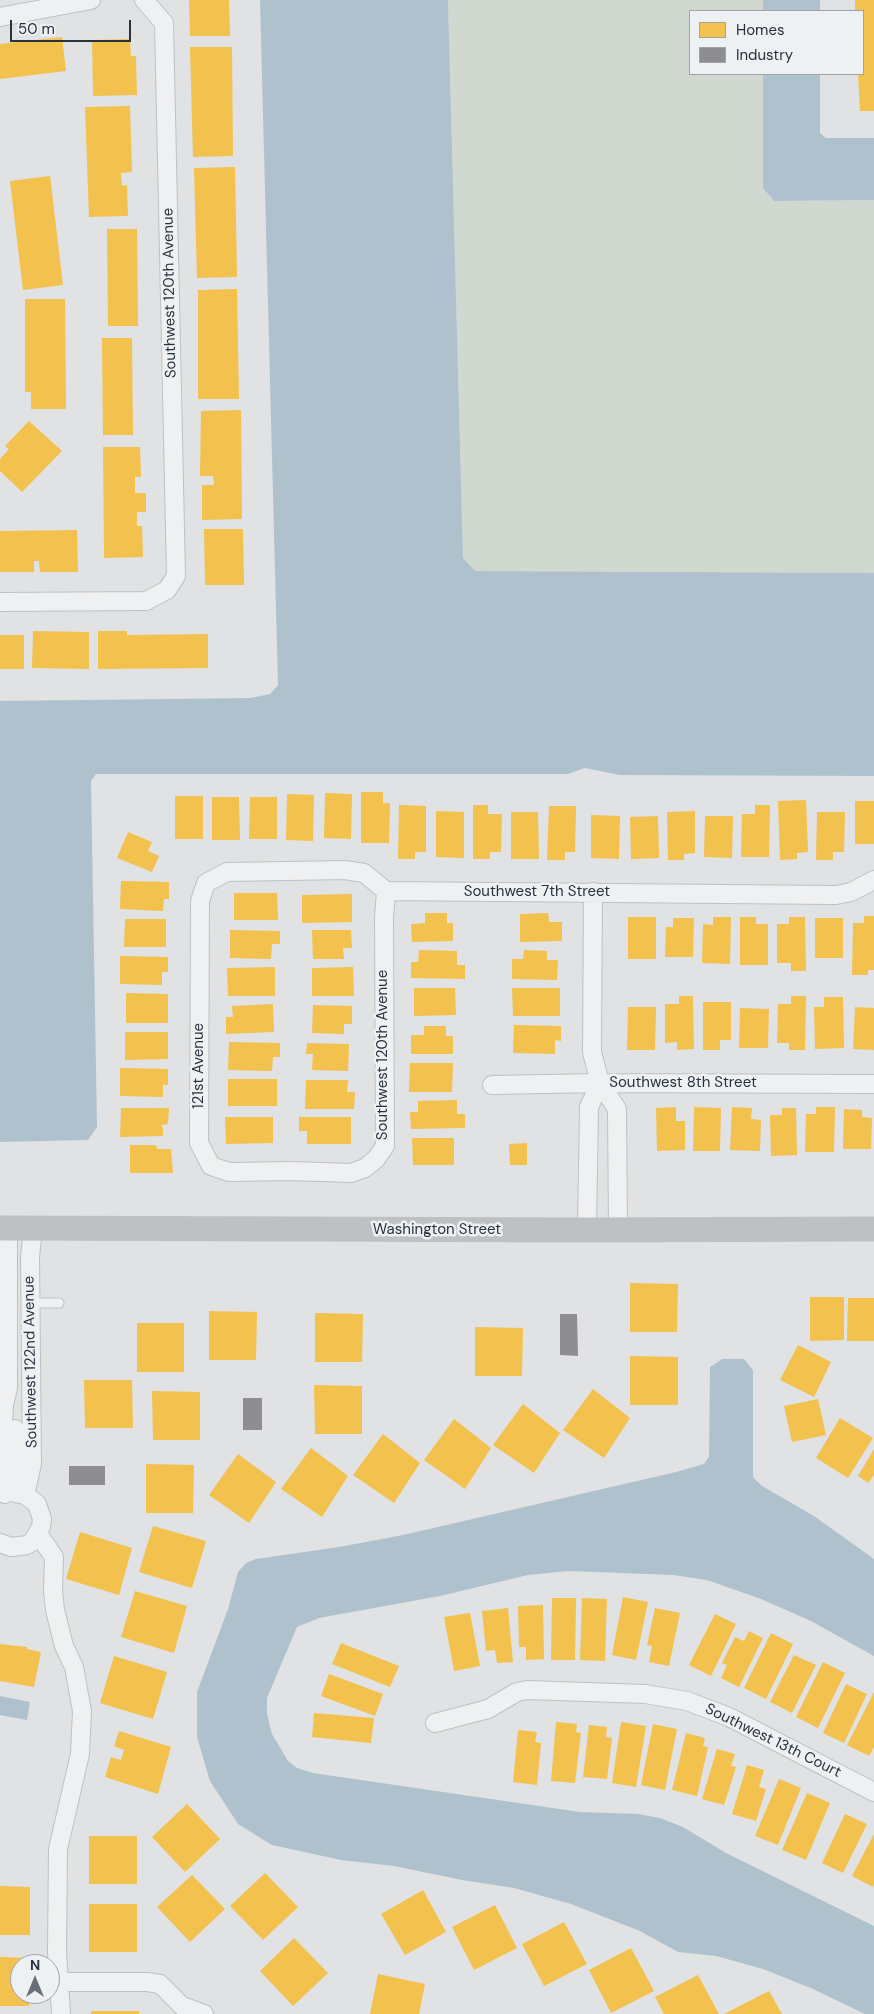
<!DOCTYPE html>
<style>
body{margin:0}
#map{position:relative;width:874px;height:2014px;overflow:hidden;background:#e0e2e4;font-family:"DM Sans",sans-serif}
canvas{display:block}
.legend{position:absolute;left:689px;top:10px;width:175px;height:65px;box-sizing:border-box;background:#edf1f4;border:1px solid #9ea4aa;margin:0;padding:6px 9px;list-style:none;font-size:15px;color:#28313c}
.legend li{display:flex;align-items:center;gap:10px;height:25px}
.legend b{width:25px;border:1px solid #9ea4aa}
.north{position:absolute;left:10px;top:1954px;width:50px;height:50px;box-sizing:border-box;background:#edf1f4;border:1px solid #9ea4aa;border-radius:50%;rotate:0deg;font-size:14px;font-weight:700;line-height:20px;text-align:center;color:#28313c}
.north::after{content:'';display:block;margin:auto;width:18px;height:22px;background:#686f77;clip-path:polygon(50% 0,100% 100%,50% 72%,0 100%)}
.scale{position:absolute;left:10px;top:20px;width:121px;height:22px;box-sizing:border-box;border:2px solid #28313c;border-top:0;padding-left:6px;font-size:15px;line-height:18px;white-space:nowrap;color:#28313c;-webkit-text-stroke:4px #edf1f4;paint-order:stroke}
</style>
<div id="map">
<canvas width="874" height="2014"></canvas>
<ul class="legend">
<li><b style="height:14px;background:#f2c14e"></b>Homes</li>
<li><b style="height:14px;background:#8d8d92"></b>Industry</li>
</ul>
<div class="north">N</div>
<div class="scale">50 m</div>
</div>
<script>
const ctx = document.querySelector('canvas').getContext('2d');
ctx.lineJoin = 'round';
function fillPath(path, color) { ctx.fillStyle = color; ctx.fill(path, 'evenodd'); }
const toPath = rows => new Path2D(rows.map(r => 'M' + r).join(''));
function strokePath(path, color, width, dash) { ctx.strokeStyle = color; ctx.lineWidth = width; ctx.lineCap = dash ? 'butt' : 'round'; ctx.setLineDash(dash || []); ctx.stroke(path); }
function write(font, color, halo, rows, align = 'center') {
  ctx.font = font + ' "DM Sans",sans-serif'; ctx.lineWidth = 5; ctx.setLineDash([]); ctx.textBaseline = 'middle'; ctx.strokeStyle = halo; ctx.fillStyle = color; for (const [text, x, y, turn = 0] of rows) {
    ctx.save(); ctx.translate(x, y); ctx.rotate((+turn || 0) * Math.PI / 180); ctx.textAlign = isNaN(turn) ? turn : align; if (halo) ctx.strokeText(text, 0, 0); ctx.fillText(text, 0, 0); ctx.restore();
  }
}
fillPath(toPath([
 [448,0,763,0,763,11,690,11,690,74,763,74,763,188,774,201,874,200,874,573,475,571,463,558]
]), '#d1d8d0');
fillPath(toPath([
 [260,0,448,0,463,558,475,571,874,573,874,776,620,775,585,768,568,774,96,774,91,781,97,1127,88,1140,0,1142,0,701,251,698,270,694,278,685],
 [763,0,820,0,820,11,763,11],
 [763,74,820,74,820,133,826,138,874,138,874,200,774,201,763,188],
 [722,1359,744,1359,753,1370,753,1477,762,1486,814,1516,874,1559,874,1656,811,1621,761,1599,707,1580,673,1575,568,1571,528,1575,440,1596,319,1618,297,1627,267,1698,267,1714,272,1734,288,1761,297,1768,313,1773,580,1812,638,1814,660,1818,683,1827,726,1853,874,1926,874,2014,865,2014,813,1989,763,1969,716,1956,678,1952,640,1931,571,1904,514,1888,462,1880,394,1866,341,1860,272,1845,238,1824,210,1781,197,1737,197,1692,228,1609,238,1572,246,1563,256,1559,339,1547,403,1535,676,1472,704,1464,709,1457,710,1367],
 [0,1696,30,1702,27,1720,0,1715]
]), '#b0c1ce');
fillPath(toPath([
 [189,0,229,0,230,36,190,36],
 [855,0,874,0,874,111,860,111,858,74,863,74,863,11,855,11],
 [62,37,66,71,0,79,0,44],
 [130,39,131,56,136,56,137,95,93,96,92,40],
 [190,47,232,47,233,156,193,157],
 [130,106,132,172,121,173,122,186,127,185,128,216,89,217,85,107],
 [235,167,237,277,197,278,194,168],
 [50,176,63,285,23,290,10,181],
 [107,229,137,229,138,326,108,326],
 [237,289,239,399,198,399,198,290],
 [25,299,65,299,66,409,31,409,31,392,25,392],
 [102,338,132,338,133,435,103,435],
 [241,410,242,519,202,520,202,485,214,485,213,476,200,476,201,411],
 [29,421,62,451,22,492,0,471,0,459,9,449,5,446],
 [103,447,140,447,141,477,135,477,135,493,146,493,146,512,137,512,137,526,142,526,143,557,104,558],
 [204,529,243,529,244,585,205,585],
 [77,530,78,572,40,572,39,561,34,561,34,572,0,572,0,531],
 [33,631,89,632,89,669,32,668],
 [98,631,127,631,127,635,208,634,208,668,98,669],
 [0,635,24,635,24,669,0,669],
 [361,792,383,792,383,803,390,803,389,843,361,843],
 [325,793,352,794,351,839,324,838],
 [287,794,314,795,313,841,286,840],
 [175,796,203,796,203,839,175,839],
 [212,797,239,797,240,840,212,840],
 [250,797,277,797,277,839,249,839],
 [806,800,808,852,797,853,797,859,780,860,778,801],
 [855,801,874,801,874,844,855,844],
 [399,805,426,806,426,852,415,852,415,859,398,859],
 [473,805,488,805,488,814,502,814,501,852,490,852,490,859,473,859],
 [755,805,770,805,769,857,741,857,742,814,755,814],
 [549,806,576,806,575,852,565,852,565,860,547,860],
 [436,811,464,812,464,858,436,857],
 [695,811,695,853,684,854,684,860,668,860,667,812],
 [511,812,538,812,539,859,511,859],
 [817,812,845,812,844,852,833,852,833,860,816,860],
 [591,815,620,816,619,859,591,858],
 [658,816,659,858,631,859,630,817],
 [705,816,733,816,732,858,704,857],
 [128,832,152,842,148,851,159,856,152,872,117,858],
 [121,881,169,882,169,899,164,899,163,911,120,909],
 [234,893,277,893,278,920,234,920],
 [352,894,352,922,302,923,302,895],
 [425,913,447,913,447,923,453,923,453,941,412,942,411,924,425,923],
 [548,913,549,922,562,922,562,941,520,942,520,914],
 [864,916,874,916,874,970,868,970,868,975,852,975,853,923,864,923],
 [628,917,656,917,656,959,628,959],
 [713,917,731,917,730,964,702,963,703,924,713,925],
 [740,917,756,917,756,924,768,924,768,965,740,965],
 [789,917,805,917,806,971,791,971,791,963,777,963,777,924,789,924],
 [673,918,694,918,693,957,665,957,666,927,673,927],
 [815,918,843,918,843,958,815,958],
 [125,919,166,919,166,947,124,947],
 [230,930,280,931,280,944,272,944,271,959,230,958],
 [312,930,351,930,352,948,343,948,344,959,313,959],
 [419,950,457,951,457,965,465,965,465,979,411,978,411,962,418,962],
 [524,950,547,951,547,960,558,960,557,980,512,979,512,959,523,959],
 [120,956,168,957,168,972,162,972,162,985,120,984],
 [275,967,275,996,228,996,227,968],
 [353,967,354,996,312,996,312,968],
 [414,988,455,988,456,1015,414,1016],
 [512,988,560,988,560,1016,513,1016],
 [126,993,168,994,168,1023,126,1023],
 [679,996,693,996,694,1049,677,1050,677,1042,665,1043,665,1004,679,1004],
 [791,996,806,996,805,1050,789,1050,789,1043,777,1043,778,1004,791,1004],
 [824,997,843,997,844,1048,815,1049,814,1007,824,1007],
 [703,1002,731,1002,731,1040,720,1040,720,1050,703,1050],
 [273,1004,274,1032,226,1034,226,1017,233,1017,232,1006],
 [313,1005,352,1006,352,1024,344,1024,344,1034,312,1033],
 [628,1007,656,1007,655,1050,627,1050],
 [855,1007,874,1008,874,1050,853,1049],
 [740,1008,769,1009,768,1048,739,1048],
 [514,1025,561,1026,561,1041,555,1040,555,1054,513,1053],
 [424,1026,446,1026,446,1036,453,1036,453,1054,411,1054,411,1035,424,1035],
 [125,1032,168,1032,168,1059,125,1060],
 [229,1042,280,1043,280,1057,273,1057,272,1071,228,1070],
 [307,1043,349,1044,348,1071,312,1070,313,1054,306,1054],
 [410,1063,453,1063,452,1092,409,1092],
 [120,1068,168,1069,168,1085,163,1085,163,1097,120,1096],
 [228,1079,277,1079,277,1106,228,1106],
 [306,1080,348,1080,347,1092,355,1092,354,1109,305,1109],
 [457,1100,457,1114,465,1114,465,1128,411,1129,410,1112,418,1112,418,1101],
 [676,1107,676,1121,685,1121,685,1150,657,1151,656,1108],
 [694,1107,721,1108,720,1151,693,1151],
 [732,1107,752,1108,751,1119,761,1120,760,1151,730,1150],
 [816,1107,835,1107,834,1152,805,1152,806,1114,816,1114],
 [121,1108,169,1108,168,1124,161,1125,163,1128,163,1136,120,1137],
 [782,1108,796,1108,797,1155,771,1156,770,1115,782,1115],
 [844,1109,862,1110,862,1117,872,1118,871,1149,843,1149],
 [225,1117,273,1117,273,1143,226,1144],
 [299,1117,351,1117,351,1144,307,1144,307,1131,299,1131],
 [412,1138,454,1138,454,1165,413,1165],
 [527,1143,527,1165,510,1165,509,1144],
 [130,1145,156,1145,157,1149,171,1149,173,1173,130,1173],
 [630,1283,678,1284,677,1332,630,1332],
 [810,1297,844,1297,844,1340,810,1341],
 [848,1298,874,1298,874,1341,847,1341],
 [209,1311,257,1312,256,1360,209,1360],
 [315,1313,363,1314,362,1362,315,1362],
 [137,1323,184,1323,184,1372,137,1372],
 [475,1327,523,1328,522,1376,475,1376],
 [798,1345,831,1362,814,1397,780,1380],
 [630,1356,678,1357,678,1405,630,1405],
 [84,1380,132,1380,133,1428,85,1428],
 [314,1385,362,1386,362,1434,315,1434],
 [593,1389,630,1418,604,1458,563,1430],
 [152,1391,200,1392,200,1440,153,1440],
 [818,1399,826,1435,792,1442,784,1406],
 [523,1404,560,1433,534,1473,493,1445],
 [840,1418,873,1438,848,1478,816,1458],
 [454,1419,491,1448,465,1489,424,1460],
 [383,1434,420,1463,394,1503,353,1475],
 [311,1448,348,1476,322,1517,281,1489],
 [874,1449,874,1475,868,1483,858,1476],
 [238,1454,276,1482,249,1523,209,1495],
 [146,1464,194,1465,193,1513,146,1513],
 [153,1526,206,1541,192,1588,139,1572],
 [80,1532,132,1548,119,1595,66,1579],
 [135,1591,187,1606,174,1653,121,1637],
 [623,1597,648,1602,636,1660,612,1655],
 [552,1598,576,1598,575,1660,551,1660],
 [582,1598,607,1599,605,1661,580,1660],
 [543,1605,544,1659,526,1660,526,1647,519,1647,518,1606],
 [508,1608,513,1662,497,1663,495,1650,486,1651,482,1611],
 [655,1608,680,1613,669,1666,649,1662,652,1646,647,1645],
 [470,1613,480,1666,454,1671,444,1617],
 [715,1614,736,1624,711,1676,689,1665],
 [749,1631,763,1638,739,1687,721,1678,727,1665,722,1663,735,1637,744,1641],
 [771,1633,793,1644,766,1699,744,1688],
 [341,1643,399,1666,390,1687,332,1664],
 [0,1644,27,1647,27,1649,41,1652,34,1687,0,1681],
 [794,1655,816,1665,792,1713,770,1702],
 [114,1656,167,1672,153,1719,100,1703],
 [823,1662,845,1673,818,1728,796,1717],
 [329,1674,383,1694,375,1716,321,1696],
 [846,1684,867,1694,844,1743,823,1733],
 [874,1692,874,1747,869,1756,847,1745],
 [314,1713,374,1718,371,1743,312,1737],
 [556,1722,577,1724,576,1732,581,1733,575,1783,551,1781],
 [621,1722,646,1726,636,1787,612,1783],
 [653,1724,677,1729,665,1790,641,1785],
 [589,1725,607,1727,606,1737,612,1738,607,1779,583,1777],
 [518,1730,537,1732,535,1742,541,1743,537,1785,513,1782],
 [119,1731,171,1747,158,1794,105,1777,111,1757,121,1760,124,1750,114,1746],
 [686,1733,705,1738,703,1746,708,1747,697,1796,672,1790],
 [717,1749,735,1754,731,1766,736,1767,724,1805,702,1799],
 [747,1765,764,1770,759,1787,766,1789,756,1821,732,1814],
 [779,1779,801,1788,778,1845,755,1836],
 [807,1793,830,1803,806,1860,782,1850],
 [187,1804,220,1839,185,1872,152,1837],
 [845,1814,867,1824,843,1873,822,1863],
 [874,1834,874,1884,873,1887,852,1876],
 [89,1836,137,1836,137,1884,89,1884],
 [265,1873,298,1907,263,1940,230,1906],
 [192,1875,225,1909,190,1942,157,1907],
 [0,1886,30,1887,30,1935,0,1935],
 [423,1890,446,1932,405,1955,381,1914],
 [89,1904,137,1904,137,1952,89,1952],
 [495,1905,517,1948,474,1970,452,1927],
 [564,1922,587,1964,544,1986,522,1944],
 [294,1938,328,1973,293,2006,260,1971],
 [631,1948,654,1991,611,2013,589,1970],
 [0,1957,29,1958,29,1964,20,1964,20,1994,29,1994,29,2006,0,2006],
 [378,1974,425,1984,419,2014,370,2014],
 [698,1975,719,2014,664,2014,655,1997],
 [769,1991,782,2014,724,2014],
 [91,2011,139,2011,139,2014,91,2014]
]), '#f2c14e');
fillPath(toPath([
 [560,1314,577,1314,578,1356,560,1355],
 [243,1398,262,1398,262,1430,243,1430],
 [69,1466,105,1466,105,1485,69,1485]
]), '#8d8d92');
const lane = toPath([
 [32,1303,59,1303]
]);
const street = toPath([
 [0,17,91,0],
 [0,602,146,601,167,590,176,576,164,23,144,0],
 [386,891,384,918,385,1146,376,1159,365,1168,351,1173,291,1171,229,1172,211,1166,199,1143,200,901,206,883,227,872,345,870,364,873,386,891,836,895,851,892,874,880],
 [593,892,592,1052,600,1083,617,1109,618,1230],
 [492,1085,600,1083,874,1084],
 [587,1230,589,1107,600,1083],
 [4,1484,11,1481,14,1461,15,1429],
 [5,1494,0,1472,4,1405,8,1388,8,1227],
 [25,1495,32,1464,30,1257,33,1228],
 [38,1534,54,1557,53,1591,55,1610,64,1646,74,1667,82,1711,80,1754,58,1849,57,1952,61,2014],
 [0,1543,11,1547,27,1545,33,1541,41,1527,42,1519,37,1504,25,1495,15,1493],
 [435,1723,488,1709,517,1692,527,1690,645,1694,687,1701,729,1717,874,1792],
 [60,1982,147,1982,160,1984,182,2006,204,2014]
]);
strokePath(lane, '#bec0c2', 11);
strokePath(street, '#bec0c2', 20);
strokePath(lane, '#eff0f1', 9);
strokePath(street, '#eff0f1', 18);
strokePath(toPath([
 [0,1228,587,1230,874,1229]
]), '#bec1c4', 25);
write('15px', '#28313c', '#edf1f4', [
 ["Southwest 120th Avenue",170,293,-91],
 ["Southwest 7th Street",537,892],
 ["Southwest 120th Avenue",383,1055,-90],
 ["121st Avenue",199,1066,-90],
 ["Southwest 8th Street",683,1083],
 ["Washington Street",437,1230],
 ["Southwest 122nd Avenue",31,1362,-91],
 ["Southwest 13th Court",773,1741,26]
]);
</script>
